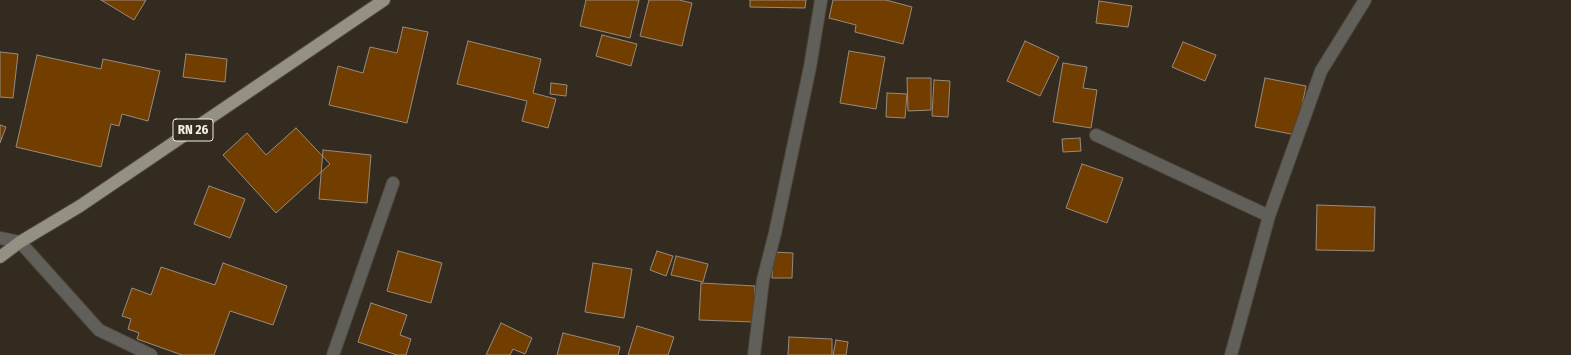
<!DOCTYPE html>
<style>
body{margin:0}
canvas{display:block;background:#332b20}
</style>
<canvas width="1571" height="355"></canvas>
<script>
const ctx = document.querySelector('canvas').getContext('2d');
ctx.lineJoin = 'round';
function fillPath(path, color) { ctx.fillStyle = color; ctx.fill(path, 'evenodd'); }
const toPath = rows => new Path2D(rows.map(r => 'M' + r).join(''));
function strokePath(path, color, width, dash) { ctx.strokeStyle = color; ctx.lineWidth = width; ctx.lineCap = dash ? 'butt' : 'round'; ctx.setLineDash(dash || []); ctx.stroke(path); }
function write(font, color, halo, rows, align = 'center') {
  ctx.font = font + ' "Fira Sans Condensed",sans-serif'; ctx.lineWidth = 4; ctx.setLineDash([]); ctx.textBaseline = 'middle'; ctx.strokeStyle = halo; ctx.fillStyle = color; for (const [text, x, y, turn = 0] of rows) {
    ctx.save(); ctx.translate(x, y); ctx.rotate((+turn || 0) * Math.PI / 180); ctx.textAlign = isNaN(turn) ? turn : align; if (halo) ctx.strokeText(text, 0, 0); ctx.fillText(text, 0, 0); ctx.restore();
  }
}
const building = toPath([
 [101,0,146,0,134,20,101,0],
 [586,0,639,0,630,38,580,26,586,0],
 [649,0,679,0,692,3,682,46,640,36,649,0],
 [750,0,806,0,805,8,750,7,750,0],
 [833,0,886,0,912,7,903,44,855,32,856,25,829,18,833,0],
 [1099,1,1132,6,1128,27,1096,23,1099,1],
 [403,27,428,32,407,123,329,105,338,66,363,73,370,47,397,53,403,27],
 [602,35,637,44,631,66,596,56,602,35],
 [468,41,541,59,533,93,556,99,548,128,522,121,527,101,457,84,468,41],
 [1025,41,1059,57,1040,96,1007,81,1025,41],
 [1183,42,1216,55,1205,81,1172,67,1183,42],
 [849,51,885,57,876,109,840,103,849,51],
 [0,52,18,54,13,98,0,97,0,52],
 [186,54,227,59,225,82,183,77,186,54],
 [37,55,101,69,103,59,160,71,148,121,122,114,119,126,111,124,101,167,16,147,37,55],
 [1063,63,1087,67,1083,88,1097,90,1091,128,1053,122,1063,63],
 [907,78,931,78,931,110,908,111,907,78],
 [1265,78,1306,86,1296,135,1255,127,1265,78],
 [934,80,950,81,948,117,932,116,934,80],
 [551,83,567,85,566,96,550,94,551,83],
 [887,93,907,94,905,118,886,117,887,93],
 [0,125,6,127,0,143,0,125],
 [296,128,330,164,276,213,223,155,247,133,266,155,296,128],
 [1080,138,1081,151,1063,152,1062,139,1080,138],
 [323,150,371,155,367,203,319,199,323,150],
 [1082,164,1123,178,1107,223,1066,208,1082,164],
 [209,186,245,199,230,238,194,224,209,186],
 [1317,205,1375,207,1374,251,1316,250,1317,205],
 [398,251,442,263,431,303,387,291,398,251],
 [657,251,673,256,666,276,650,270,657,251],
 [773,252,793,253,792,278,772,278,773,252],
 [676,256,708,264,703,282,671,275,676,256],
 [223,263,287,286,273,325,230,311,214,355,182,355,137,339,139,333,128,329,131,319,122,316,132,288,151,295,161,267,215,285,223,263],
 [593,263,632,269,624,318,585,312,593,263],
 [701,283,755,286,754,322,699,320,701,283],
 [371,303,407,315,400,335,411,339,406,355,397,355,358,342,371,303],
 [501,323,532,338,525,354,513,349,510,355,486,355,501,323],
 [637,326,674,337,668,355,628,355,637,326],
 [563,333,620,347,618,355,557,355,563,333],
 [789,337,832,339,832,355,788,355,789,337],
 [836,340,848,342,846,355,833,355,836,340]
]);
fillPath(building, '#723e00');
strokePath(building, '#978a7f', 1);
const lane = toPath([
 [333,355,393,183]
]);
const street = toPath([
 [1096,135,1269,216],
 [0,238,20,242,99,330,151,355],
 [754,355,763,280,775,233,810,67,821,0],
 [1231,355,1269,216,1321,71,1365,0]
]);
const primary = toPath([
 [0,257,20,242,80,206,384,0]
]);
strokePath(lane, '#4e463c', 14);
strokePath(street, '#4e463c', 14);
strokePath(primary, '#4e463c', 14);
strokePath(lane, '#615f59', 12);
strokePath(street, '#615f59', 12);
strokePath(primary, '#949084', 12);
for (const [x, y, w] of [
 [193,130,40]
]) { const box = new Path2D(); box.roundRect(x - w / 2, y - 11, w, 22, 3); ctx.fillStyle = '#332b20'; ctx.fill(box); strokePath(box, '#f3eee7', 1); }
write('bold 13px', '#f3eee7', null, [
 ["RN 26",193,130]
]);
</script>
